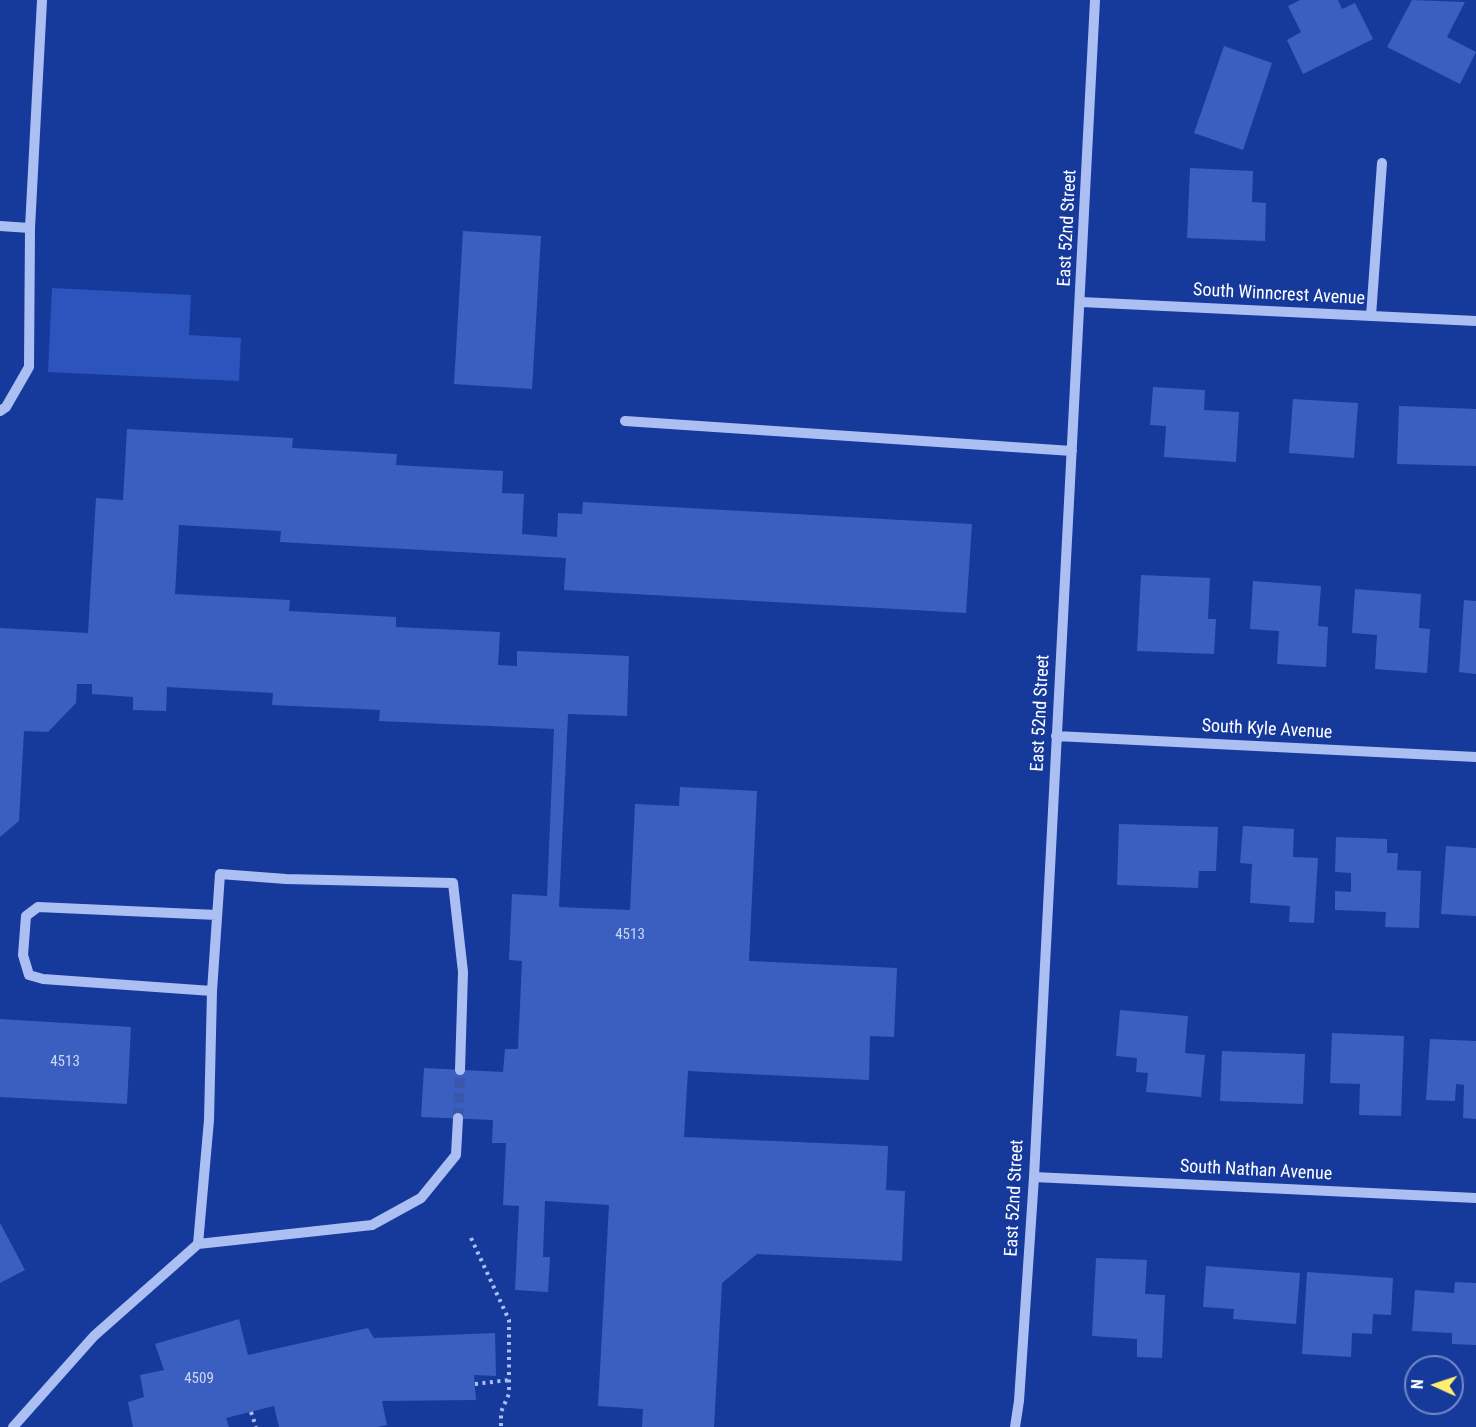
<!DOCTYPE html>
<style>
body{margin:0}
#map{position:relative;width:1476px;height:1427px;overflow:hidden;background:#16399c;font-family:"Roboto Condensed",sans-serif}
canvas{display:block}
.north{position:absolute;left:1404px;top:1355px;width:60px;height:60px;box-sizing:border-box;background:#16399c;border:2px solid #7388c4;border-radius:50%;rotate:273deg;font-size:16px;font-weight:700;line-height:24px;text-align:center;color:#fff}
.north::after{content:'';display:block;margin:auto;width:21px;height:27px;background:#ffef6e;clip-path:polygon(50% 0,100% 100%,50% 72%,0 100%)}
</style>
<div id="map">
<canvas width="1476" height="1427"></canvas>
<div class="north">N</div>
</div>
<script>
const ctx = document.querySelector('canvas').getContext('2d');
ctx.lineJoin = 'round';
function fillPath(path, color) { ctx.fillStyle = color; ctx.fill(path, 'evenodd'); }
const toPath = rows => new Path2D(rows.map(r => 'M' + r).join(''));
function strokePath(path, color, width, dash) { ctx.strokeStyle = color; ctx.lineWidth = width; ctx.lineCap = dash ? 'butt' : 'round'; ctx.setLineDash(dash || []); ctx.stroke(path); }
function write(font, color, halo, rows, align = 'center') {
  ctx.font = font + ' "Roboto Condensed",sans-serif'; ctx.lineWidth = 5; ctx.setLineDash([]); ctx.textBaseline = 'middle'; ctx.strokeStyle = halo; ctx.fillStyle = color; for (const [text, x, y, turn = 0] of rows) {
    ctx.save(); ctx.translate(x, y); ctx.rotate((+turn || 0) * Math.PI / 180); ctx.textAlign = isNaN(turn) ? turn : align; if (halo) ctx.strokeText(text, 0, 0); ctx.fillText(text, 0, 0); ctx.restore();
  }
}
fillPath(toPath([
 [52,288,191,295,189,335,241,338,239,381,48,372]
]), '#2d53bc');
fillPath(toPath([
 [1300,0,1338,0,1342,9,1355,3,1373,39,1303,74,1287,40,1301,32,1288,6],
 [1412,0,1465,2,1447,37,1476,52,1460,84,1387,47],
 [1224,46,1272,63,1243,150,1194,133],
 [1190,168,1253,171,1252,202,1266,203,1265,241,1187,238],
 [463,231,541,236,532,389,454,384],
 [1153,387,1205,390,1204,410,1239,412,1236,462,1164,457,1166,426,1150,425],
 [1293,399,1358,403,1354,458,1289,453],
 [1399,406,1476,409,1476,466,1397,464],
 [127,429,293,438,292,448,397,454,396,465,503,471,502,493,524,494,522,534,557,537,558,513,582,514,583,502,972,524,966,613,564,590,566,558,280,542,281,531,179,525,175,594,290,600,289,611,396,617,396,627,500,632,498,665,517,666,517,651,629,656,627,716,568,714,559,907,630,910,635,804,679,806,680,787,757,791,749,961,897,968,894,1037,870,1036,869,1080,688,1071,684,1137,888,1146,886,1190,905,1191,902,1261,757,1254,722,1283,714,1427,642,1427,643,1409,598,1406,609,1205,545,1201,543,1257,550,1257,548,1292,515,1290,519,1206,503,1205,506,1143,492,1143,493,1120,421,1117,424,1068,503,1072,505,1049,518,1049,522,961,509,960,512,894,547,896,554,729,379,721,380,710,272,705,273,693,167,687,166,711,133,710,133,697,92,694,92,684,77,684,76,703,48,732,24,731,19,821,0,837,0,628,88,633,96,498,123,500],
 [1141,575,1210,578,1208,619,1216,619,1214,654,1137,651],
 [1253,581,1321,586,1318,626,1328,627,1326,667,1277,664,1279,631,1250,629],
 [1355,589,1421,594,1419,628,1430,629,1427,673,1375,669,1377,635,1352,633],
 [1464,600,1476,601,1476,674,1459,672],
 [1119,824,1218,827,1216,871,1199,871,1198,888,1117,885],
 [1243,826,1294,829,1293,857,1318,858,1314,923,1289,922,1290,906,1250,903,1252,864,1240,863],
 [1336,837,1387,839,1387,853,1398,853,1397,870,1421,871,1419,928,1385,927,1386,912,1335,910,1335,891,1351,892,1351,873,1335,872],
 [1446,846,1476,848,1476,916,1441,914],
 [1120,1010,1188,1016,1185,1053,1205,1055,1201,1097,1146,1092,1148,1073,1136,1072,1137,1058,1116,1056],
 [0,1019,131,1027,127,1104,0,1097],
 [1332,1033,1404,1036,1401,1116,1359,1115,1360,1084,1330,1083],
 [1430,1039,1476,1041,1476,1119,1463,1118,1464,1085,1456,1084,1455,1101,1426,1100],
 [1222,1051,1305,1054,1303,1104,1220,1101],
 [0,1223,25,1270,0,1283],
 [1096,1258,1147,1260,1145,1294,1165,1295,1162,1358,1137,1357,1137,1339,1092,1336],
 [1206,1266,1300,1273,1296,1324,1233,1319,1234,1309,1203,1307],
 [1307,1272,1393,1278,1391,1315,1373,1314,1372,1334,1352,1333,1351,1357,1302,1354],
 [1455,1282,1476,1283,1476,1345,1452,1344,1452,1333,1412,1331,1415,1290,1454,1293],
 [239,1319,248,1355,368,1328,374,1338,495,1333,496,1376,474,1375,476,1400,382,1401,387,1425,377,1427,279,1427,274,1406,226,1418,229,1427,133,1427,128,1402,144,1397,140,1375,164,1370,155,1344]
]), '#3a5fc1');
strokePath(toPath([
 [458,1118,460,1070]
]), '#3957ab', 10, [10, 5]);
strokePath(toPath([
 [471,1238,509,1320,509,1394,501,1412,501,1427],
 [475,1384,509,1380],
 [251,1412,256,1427]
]), '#acbff3', 4, [3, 4.5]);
strokePath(toPath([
 [0,226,30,228],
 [1081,302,1476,321],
 [1371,316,1382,163],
 [0,411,6,407,29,367,30,228,42,0],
 [625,421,1072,451],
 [1056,736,1476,757],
 [212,991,43,979,29,975,23,955,26,916,38,907,217,915],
 [458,1118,456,1155,421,1198,372,1225,198,1244,209,1120,212,991,220,874,286,879,453,883,463,972,460,1070],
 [1034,1177,1476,1198],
 [13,1427,94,1336,198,1244],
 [1015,1427,1019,1401,1034,1177,1095,0]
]), '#acbff3', 10);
write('15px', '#ced7f0', null, [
 ["4513",630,935],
 ["4513",65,1062],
 ["4509",199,1379]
]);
write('18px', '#fff', '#16399c', [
 ["East 52nd Street",1068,228,-87],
 ["South Winncrest Avenue",1279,295,3],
 ["East 52nd Street",1041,713,-87],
 ["South Kyle Avenue",1267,730,3],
 ["South Nathan Avenue",1256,1171,3],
 ["East 52nd Street",1015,1198,-87]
]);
</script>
